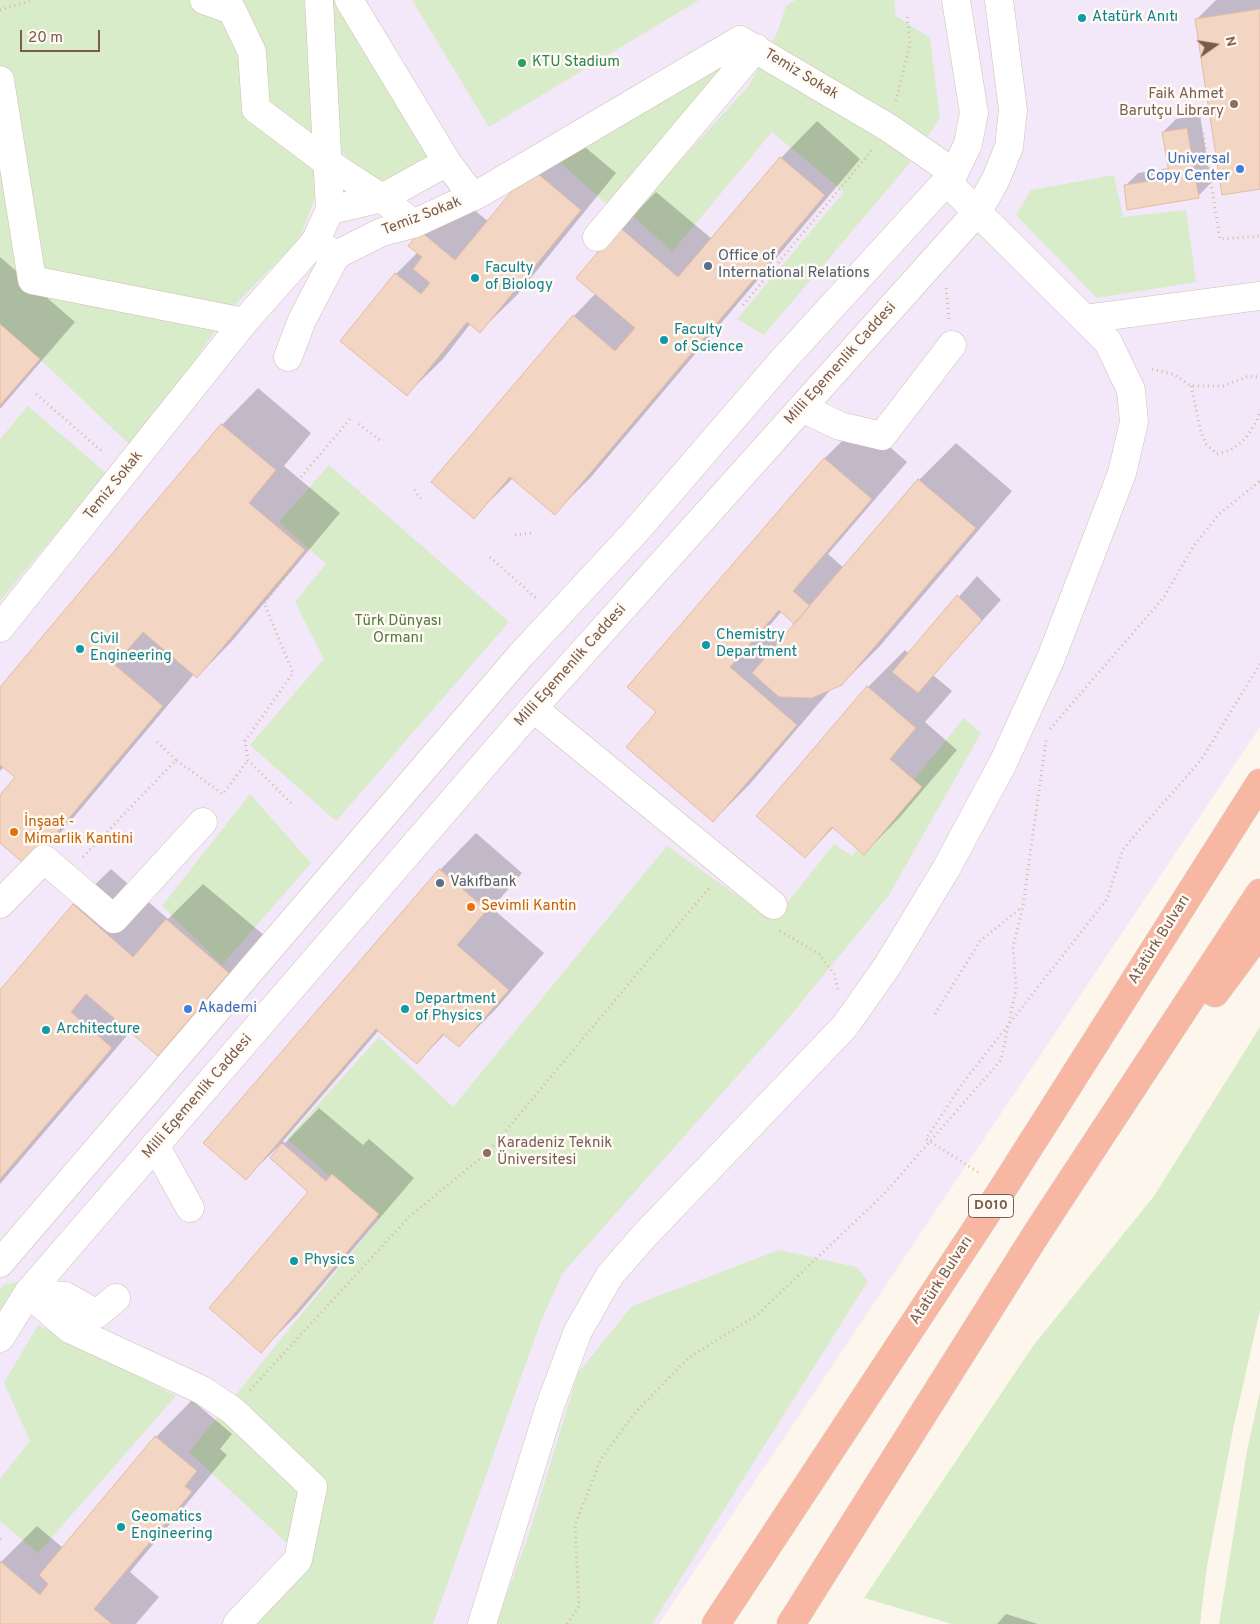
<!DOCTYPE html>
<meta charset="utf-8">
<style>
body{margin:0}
#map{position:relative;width:1260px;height:1624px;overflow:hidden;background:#fdf6ec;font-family:Overpass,sans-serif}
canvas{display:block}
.north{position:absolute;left:1190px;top:20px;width:50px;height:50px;-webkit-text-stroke:4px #fffaf3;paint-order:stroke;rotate:77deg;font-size:14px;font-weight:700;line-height:20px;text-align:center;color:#7a5c4d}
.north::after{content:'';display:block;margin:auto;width:18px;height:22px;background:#7a5c4d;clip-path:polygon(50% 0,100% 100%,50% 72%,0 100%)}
.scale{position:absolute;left:20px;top:30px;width:80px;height:22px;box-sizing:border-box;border:2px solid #7a5c4d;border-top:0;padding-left:6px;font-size:15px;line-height:18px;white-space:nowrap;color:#7a5c4d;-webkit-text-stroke:4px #fffaf3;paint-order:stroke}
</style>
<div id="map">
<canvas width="1260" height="1624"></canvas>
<div class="north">N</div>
<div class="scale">20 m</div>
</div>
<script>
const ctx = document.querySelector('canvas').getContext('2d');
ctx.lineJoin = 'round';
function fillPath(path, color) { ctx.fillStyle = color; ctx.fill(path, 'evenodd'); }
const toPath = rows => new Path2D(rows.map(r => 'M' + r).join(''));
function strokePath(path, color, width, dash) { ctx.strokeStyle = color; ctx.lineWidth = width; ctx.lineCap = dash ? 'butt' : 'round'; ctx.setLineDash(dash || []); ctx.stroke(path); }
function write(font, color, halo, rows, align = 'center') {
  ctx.font = font + ' Overpass,sans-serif'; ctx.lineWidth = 5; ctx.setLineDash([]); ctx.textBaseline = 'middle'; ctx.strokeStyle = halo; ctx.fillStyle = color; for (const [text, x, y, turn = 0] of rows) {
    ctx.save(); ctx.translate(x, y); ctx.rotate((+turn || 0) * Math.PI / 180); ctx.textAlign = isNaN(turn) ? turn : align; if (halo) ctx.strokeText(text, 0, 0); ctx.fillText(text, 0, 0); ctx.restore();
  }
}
fillPath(toPath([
 [0,0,1260,0,1260,727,659,1624,0,1624]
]), '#f3e8fa');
fillPath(toPath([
 [0,0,304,0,313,87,315,198,300,238,228,312,134,449,40,359,0,324],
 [330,0,338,0,434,155,383,187,340,151],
 [412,0,699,0,489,127],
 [795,0,894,0,896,16,930,38,940,118,909,164,764,335,737,319,844,192,772,132,672,252,631,214,748,87,777,33,786,6],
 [742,51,610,207,558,161],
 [1114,175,1123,217,1186,210,1196,282,1097,298,1016,215,1031,190],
 [28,406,106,473,0,601,0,439],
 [329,465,509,622,336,821,250,745,324,659,295,602,326,564,279,522],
 [964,718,981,733,889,895,786,1021,562,1274,541,1321,433,1624,245,1624,306,1561,189,1452,379,1219,287,1139,379,1037,453,1107,667,846,773,921,834,844,852,856],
 [250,794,311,863,222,965,162,906],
 [1260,1027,1260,1310,1234,1425,1207,1566,1200,1624,952,1624,864,1598,1033,1346,1154,1196],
 [779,1250,856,1267,868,1281,652,1624,496,1624,529,1534,578,1373,632,1306],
 [17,1282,22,1290,0,1319,0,1290,5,1284],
 [38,1325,176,1396,38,1553,0,1521,0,1479,30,1441,4,1383],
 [1260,1392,1260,1624,1219,1624,1247,1451]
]), '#d8ecc9');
fillPath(toPath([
 [1216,0,1260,0,1260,188,1197,19],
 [1200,115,1211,183,1198,196,1125,186,1138,173,1169,168,1163,132,1176,119],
 [817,121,860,159,591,477,555,513,513,478,474,517,574,316,596,293,620,228,656,192,712,239,781,158],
 [568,133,616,173,517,295,480,331,471,323,443,359,406,395,341,341,396,274,418,252,410,245,457,196,489,222],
 [0,257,75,322,0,409],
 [258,388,311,433,284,466,340,513,233,640,197,677,194,674,64,829,28,865,0,841,0,797,17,777,4,767,0,771,0,689,222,425],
 [861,422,907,462,828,554,844,568,919,480,956,443,1012,491,879,647,842,684,832,688,750,784,713,821,658,712,824,459],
 [782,611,796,624,780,642,766,630],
 [977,576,1001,600,933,675,952,691,925,722,957,750,900,817,864,854,834,827,805,857,757,816,868,687,905,650,909,654],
 [476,833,522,873,492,908,544,953,495,1010,459,1046,445,1034,417,1063,379,1030,283,1141,285,1143,319,1108,363,1145,369,1139,414,1178,297,1315,261,1351,310,1191,282,1143,246,1178,205,1143,440,870],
 [111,869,168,919,203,884,265,936,194,1018,158,1054,131,1031,0,1184,0,992,74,905],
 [192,1400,232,1434,220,1449,227,1455,130,1572,159,1597,136,1624,0,1624,0,1563,37,1526,63,1548,156,1437],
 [1006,1614,1038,1624,997,1624]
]), '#0003');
const building = toPath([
 [1260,9,1260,189,1222,195,1195,19,1260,9],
 [1187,128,1199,198,1127,210,1124,185,1170,178,1162,132,1187,128],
 [780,157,825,195,555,515,510,477,474,519,431,482,573,315,615,351,635,328,576,278,619,227,678,277,780,157],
 [531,168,581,210,480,333,467,322,407,396,340,341,395,273,421,294,430,283,413,269,422,257,408,246,420,231,455,260,531,168],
 [0,324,40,359,0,405,0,324],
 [221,424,276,470,249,503,305,550,197,678,143,632,115,665,163,706,28,867,0,843,0,795,15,777,0,765,0,687,221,424],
 [824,458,872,499,793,591,810,606,794,624,779,610,730,667,797,725,713,822,626,747,656,712,627,687,824,458],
 [918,479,976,528,842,685,812,698,779,697,752,673,918,479],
 [957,595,982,620,918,693,892,672,957,595],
 [867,686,916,728,890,759,922,787,864,855,832,827,805,858,756,816,867,686],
 [439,869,487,910,457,945,509,990,459,1047,443,1034,417,1064,376,1029,246,1180,203,1143,439,869],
 [73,904,133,957,166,919,229,973,158,1056,86,994,71,1012,112,1048,0,1179,0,990,73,904],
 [282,1143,326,1181,332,1174,379,1214,261,1353,209,1308,308,1192,270,1158,282,1143],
 [155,1436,197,1471,185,1486,192,1492,94,1609,112,1624,0,1624,0,1561,40,1595,48,1584,39,1575,155,1436]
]);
fillPath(building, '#f3d5c3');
strokePath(building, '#e6bba3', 1);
const minor = toPath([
 [204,0,232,10,252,52,256,109,328,163,382,198,413,224],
 [349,0,447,162,473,197],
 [0,80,32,280,244,322],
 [330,210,382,198,447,162],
 [597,237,756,48],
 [315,242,330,210,319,0],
 [336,255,382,232,413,224,482,192,740,40,889,128,954,173],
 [1085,319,1260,296],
 [288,357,302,320,336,255],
 [802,408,840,426,882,436,952,345],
 [0,628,244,322,315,242,336,255],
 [533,708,773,905],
 [0,904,44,859,114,919,203,822],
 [155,1145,190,1208],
 [0,1263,520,656,635,532,784,359,954,173,968,144,974,113,956,0],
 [28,1293,70,1329,202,1390,232,1410,313,1487,298,1560,237,1624],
 [28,1293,65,1296,97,1314,116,1298],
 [0,1338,28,1293,533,708,978,211,995,181,1009,147,1013,110,999,0],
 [482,1624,550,1406,578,1331,610,1275,644,1236,845,1026,888,965,946,869,1003,763,1051,658,1122,473,1134,422,1131,390,1108,342,947,182]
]);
const highway = toPath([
 [1215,993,1260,932],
 [716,1624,1000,1193,1260,783],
 [791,1624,1037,1233,1260,893]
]);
strokePath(minor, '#d1beb0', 29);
strokePath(highway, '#dad1cd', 29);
strokePath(toPath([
 [0,10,33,0],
 [896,101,910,44,907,15],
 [1203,133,1220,239,1260,236],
 [946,288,949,319],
 [743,305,872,150],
 [1152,369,1175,375,1191,386,1223,386,1248,376,1260,377],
 [1191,386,1201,432,1206,444,1217,454,1231,450,1245,439,1257,421,1260,410],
 [36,394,104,453],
 [359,424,381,441],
 [414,490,421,499],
 [515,535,532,533],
 [490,557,537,599],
 [1050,729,1164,597,1193,547,1219,514,1260,481],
 [157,742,176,760],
 [291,803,248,760,245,741,293,673,264,603,307,550,268,516,351,418],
 [83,857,176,760,223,794,248,760],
 [780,931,819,954,834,974,838,990],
 [935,1014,980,941,1022,907],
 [978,1172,926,1139,962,1084,1107,899,1123,849,1201,760,1260,664],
 [250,1390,409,1217,488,1152,709,888],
 [0,1539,2,1541],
 [567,1624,579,1606,575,1525,601,1459,634,1414,688,1358,757,1315,884,1194,1001,1060,1016,989,1013,947,1023,906,1046,740]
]), '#d9b8a5', 3, [1, 4]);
strokePath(minor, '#fff', 28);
strokePath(highway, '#f7b7a3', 28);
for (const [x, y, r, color] of [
 [1082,18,5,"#0f9aa8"],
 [522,63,5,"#2e9e5b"],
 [1234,104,5,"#8d6e63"],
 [1240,169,5,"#3f7fe0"],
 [708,266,5,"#5c6f8a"],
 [475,278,5,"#0f9aa8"],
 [664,340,5,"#0f9aa8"],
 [706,645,5,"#0f9aa8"],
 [80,649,5,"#0f9aa8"],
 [14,832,5,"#e8710a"],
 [440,883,5,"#5c6f8a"],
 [471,907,5,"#e8710a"],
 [188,1009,5,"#3f7fe0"],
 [405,1009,5,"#0f9aa8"],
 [46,1030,5,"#0f9aa8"],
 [487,1153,5,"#8d6e63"],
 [294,1261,5,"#0f9aa8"],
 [121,1527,5,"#0f9aa8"]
]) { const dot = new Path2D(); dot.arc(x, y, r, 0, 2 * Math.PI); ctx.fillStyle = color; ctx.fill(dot); strokePath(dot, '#fffaf3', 2); }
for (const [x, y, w] of [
 [991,1206,45]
]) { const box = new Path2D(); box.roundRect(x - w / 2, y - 11.5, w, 23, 4); ctx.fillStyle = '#fffaf3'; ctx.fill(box); strokePath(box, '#7a5c4d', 1); }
write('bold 14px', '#7a5c4d', null, [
 ["D010",991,1206]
]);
write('15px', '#0d838f', '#fffaf3', [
 ["Atatürk Anıtı",1092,18],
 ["Faculty",485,269],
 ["of Biology",485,286],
 ["Faculty",674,331],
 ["of Science",674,348],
 ["Chemistry",716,636],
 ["Department",716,653],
 ["Civil",90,640],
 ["Engineering",90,657],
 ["Department",415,1000],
 ["of Physics",415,1017],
 ["Architecture",56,1030],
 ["Physics",304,1261],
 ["Geomatics",131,1518],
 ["Engineering",131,1535]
], 'left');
write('15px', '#27864d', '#fffaf3', [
 ["KTU Stadium",532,63]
], 'left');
write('15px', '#7a5c4d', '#fffaf3', [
 ["Temiz Sokak",801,75,31],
 ["Temiz Sokak",422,217,-21],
 ["Milli Egemenlik Caddesi",841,364,-48],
 ["Temiz Sokak",114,486,-51],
 ["Milli Egemenlik Caddesi",571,666,-48],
 ["Atatürk Bulvarı",1160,940,-58],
 ["Milli Egemenlik Caddesi",198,1097,-49],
 ["Atatürk Bulvarı",942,1281,-57]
]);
write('15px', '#785e54', '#fffaf3', [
 ["Faik Ahmet",1224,95],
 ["Barutçu Library",1224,112],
 ["Karadeniz Teknik",497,1144,"left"],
 ["Üniversitesi",497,1161,"left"]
], 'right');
write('15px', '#366cbe', '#fffaf3', [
 ["Universal",1230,160],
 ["Copy Center",1230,177],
 ["Akademi",198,1009,"left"]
], 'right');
write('15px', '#4e5e75', '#fffaf3', [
 ["Office of",718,257],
 ["International Relations",718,274],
 ["Vakıfbank",450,883]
], 'left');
write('15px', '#537a41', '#fffaf3', [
 ["Türk Dünyası",398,622],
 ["Ormanı",398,639]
]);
write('15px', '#c56008', '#fffaf3', [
 ["İnşaat -",24,823],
 ["Mimarlik Kantini",24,840],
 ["Sevimli Kantin",481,907]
], 'left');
</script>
